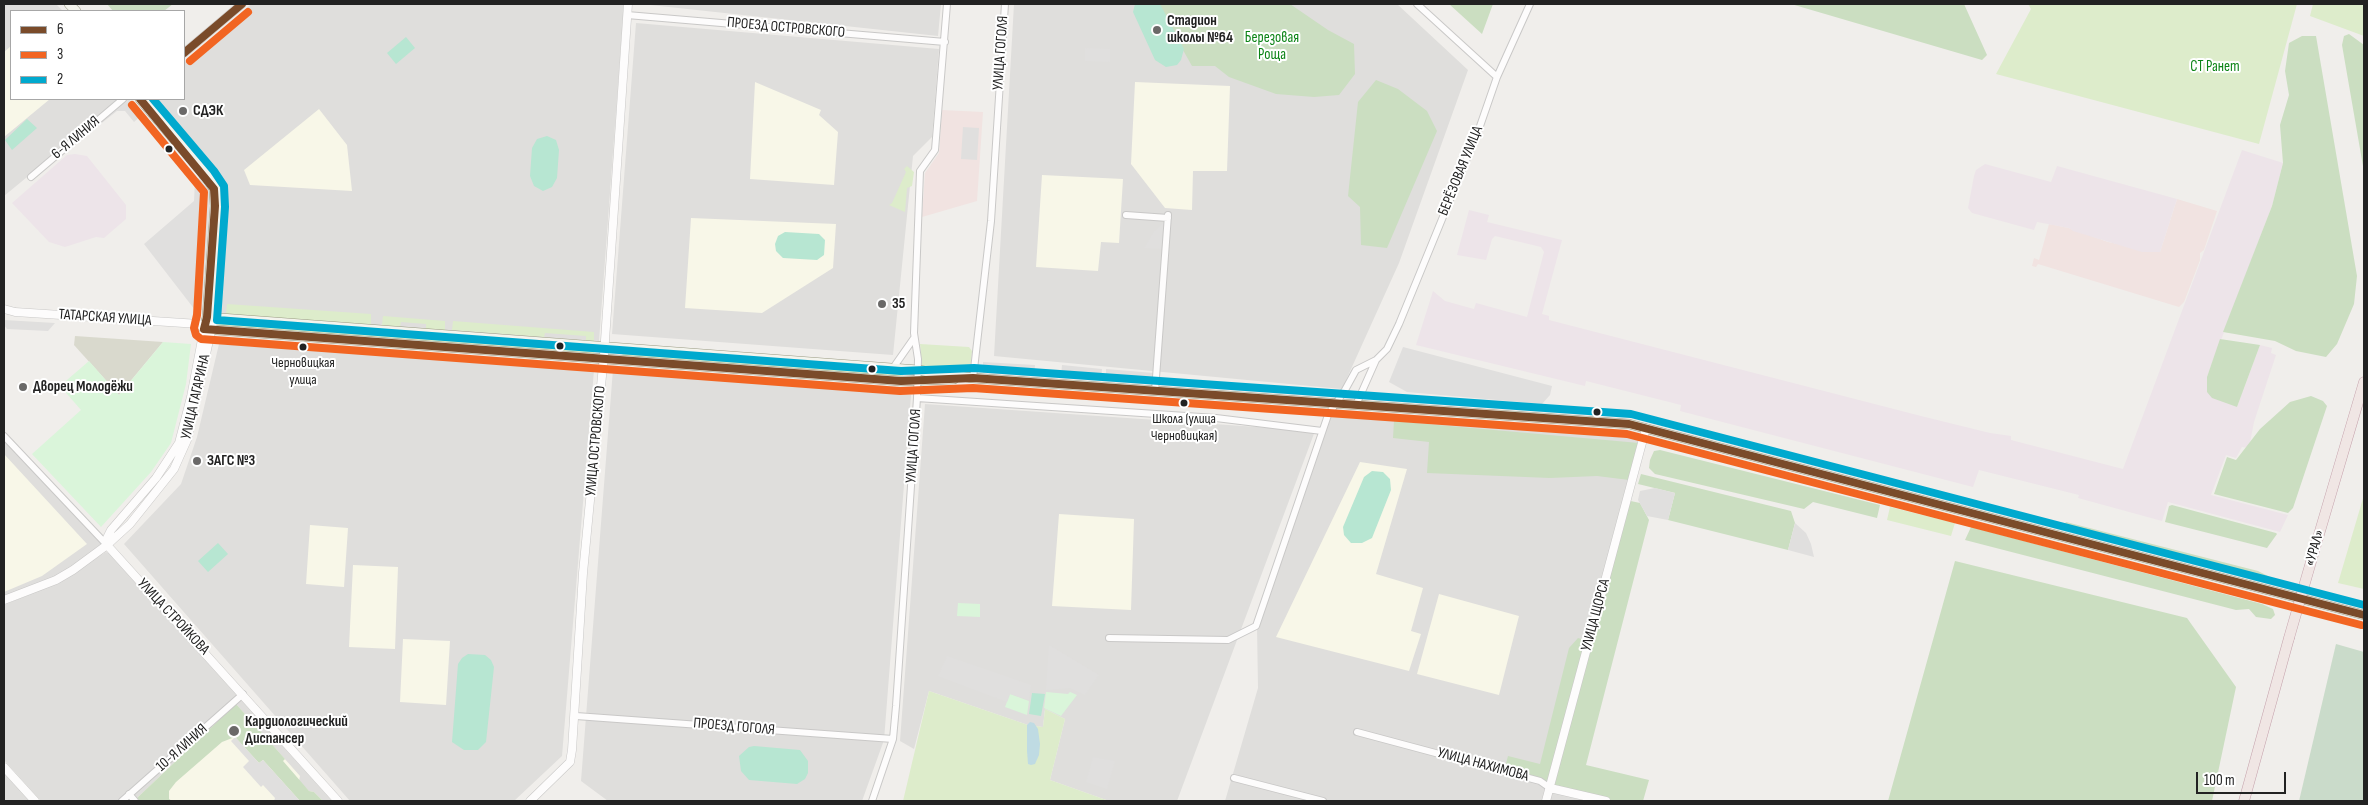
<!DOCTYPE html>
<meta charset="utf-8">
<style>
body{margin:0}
#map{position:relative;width:2368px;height:805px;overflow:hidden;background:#f0eeeb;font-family:"Sofia Sans Condensed",sans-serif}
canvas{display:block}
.frame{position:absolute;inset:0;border:5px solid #222;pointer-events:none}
.legend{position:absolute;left:10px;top:10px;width:175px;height:90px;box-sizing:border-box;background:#fff;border:1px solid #a7a7a7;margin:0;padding:6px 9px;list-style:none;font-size:15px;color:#222}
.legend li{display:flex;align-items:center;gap:10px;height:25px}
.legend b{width:25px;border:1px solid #a7a7a7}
.scale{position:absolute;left:2196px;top:772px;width:90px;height:22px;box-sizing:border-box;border:2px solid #222;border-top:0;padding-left:6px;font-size:15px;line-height:18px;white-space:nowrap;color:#222;-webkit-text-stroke:4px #fff;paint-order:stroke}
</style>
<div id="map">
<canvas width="2368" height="805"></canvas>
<div class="frame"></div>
<ul class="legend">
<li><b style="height:6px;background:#7a4b2a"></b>6</li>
<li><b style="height:6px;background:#f26522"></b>3</li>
<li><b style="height:6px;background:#00a9ce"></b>2</li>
</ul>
<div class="scale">100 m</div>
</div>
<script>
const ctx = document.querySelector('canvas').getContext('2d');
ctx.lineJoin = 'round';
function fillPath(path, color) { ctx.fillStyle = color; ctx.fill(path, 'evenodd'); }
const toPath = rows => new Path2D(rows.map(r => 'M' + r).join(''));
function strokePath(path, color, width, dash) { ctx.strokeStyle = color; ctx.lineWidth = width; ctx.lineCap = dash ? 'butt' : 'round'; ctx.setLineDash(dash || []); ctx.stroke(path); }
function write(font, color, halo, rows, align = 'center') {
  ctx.font = font + ' "Sofia Sans Condensed",sans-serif'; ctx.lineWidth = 4; ctx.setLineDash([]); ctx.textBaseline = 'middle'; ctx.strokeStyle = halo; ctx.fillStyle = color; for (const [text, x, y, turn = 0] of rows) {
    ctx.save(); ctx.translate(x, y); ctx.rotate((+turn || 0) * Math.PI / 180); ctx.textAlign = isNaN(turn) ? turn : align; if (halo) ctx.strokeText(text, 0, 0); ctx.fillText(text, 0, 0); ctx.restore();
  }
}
fillPath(toPath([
 [4,4,56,4,63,11,11,11,11,99,122,99,4,196],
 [251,4,624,4,599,341,223,316,219,312,226,194,223,183,153,99,184,99,184,63],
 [641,4,941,4,938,36],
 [1014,4,1397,4,1468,70,1399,263,1342,389,994,356],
 [636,23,939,49,932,137,913,156,893,355,612,334],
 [219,344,594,370,562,756,514,801,350,801,124,544,181,484,197,437],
 [613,369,911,395,884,740,862,801,608,801,581,781],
 [925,404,1315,431,1177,801,1109,801,1050,780,1065,719,1045,709,1043,727,1028,725,929,691,914,749,900,741],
 [1330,412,1640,439,1550,787,1601,801,1225,801,1258,688,1257,626],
 [4,439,101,544,72,568,54,578,4,596],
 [106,552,109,553,332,801,41,801,4,760,4,605,57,583],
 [4,773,30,801,4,801]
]), '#dfdedc');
fillPath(toPath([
 [942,110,983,112,977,201,922,217,925,173,939,153],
 [2177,199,2217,211,2204,250,2200,253,2200,260,2184,302,2179,307,2038,264,2036,267,2032,266,2034,258,2039,260,2049,224,2069,228,2108,242,2160,252]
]), '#f1e3e1');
fillPath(toPath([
 [2242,150,2283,163,2272,206,2207,377,2237,407,2260,345,2272,348,2271,353,2276,355,2254,422,2249,448,2242,447,2236,458,2226,455,2211,495,2288,515,2280,532,2168,502,2162,521,2078,498,2079,495,1979,470,1973,487,1680,411,1681,405,1586,381,1585,386,1416,345,1433,291,1445,301,1474,309,1476,303,1527,317,1544,252,1541,247,1495,236,1492,239,1486,260,1457,255,1469,210,1489,215,1487,222,1562,240,1542,314,1549,316,1549,320,1921,416,1990,433,2011,436,2011,440,2123,469],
 [75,154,87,156,126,205,126,219,104,238,96,237,65,247,49,242,12,203,67,155],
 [1985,164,2051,182,2057,166,2177,199,2160,252,2142,252,2073,231,2069,228,2037,222,2034,230,1972,213,1968,208,1974,176,1976,170]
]), '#ede4e9');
fillPath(toPath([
 [11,46,11,99,50,99,4,137,4,52],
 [755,82,821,110,819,115,838,132,834,185,750,179],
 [1135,82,1230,86,1227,171,1193,171,1192,210,1165,208,1131,164],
 [319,109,347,145,352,191,250,185,244,170],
 [1042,175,1123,179,1119,243,1101,242,1098,271,1036,267],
 [691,218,836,224,833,268,762,313,685,308],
 [4,454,87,544,42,576,4,592],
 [1360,462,1407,469,1376,574,1423,588,1411,631,1421,634,1409,671,1276,637],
 [1059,514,1134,519,1131,610,1052,606],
 [310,525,348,528,344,587,306,584],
 [353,565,398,567,395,649,349,647],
 [1439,594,1519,616,1499,695,1417,674],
 [403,639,450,641,446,705,400,702],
 [236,704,300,776,299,781,309,791,314,792,323,801,140,801,137,798]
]), '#f8f7e8');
fillPath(toPath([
 [75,336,163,342,119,395,74,345]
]), '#d9d9cd');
fillPath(toPath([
 [2028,4,2297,4,2259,144,1996,74,2031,9],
 [2313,4,2364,4,2364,36,2310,16],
 [907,166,914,172,912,186,907,188,905,212,889,205,892,203,906,172,904,169],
 [227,304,371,314,371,325,226,314],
 [383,316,445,321,445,331,426,329,426,324,401,322,400,327,382,325],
 [218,321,595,350,594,354,217,326],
 [453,321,594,332,594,341,586,341,586,336,545,333,544,337,452,330],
 [920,344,969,347,972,351,970,372,922,366],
 [623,351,901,372,903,376,901,378,622,357],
 [2364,495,2364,589,2338,583],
 [1890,507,1955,523,1951,536,1887,520],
 [929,691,1028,725,1043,727,1045,709,1065,719,1050,780,1109,801,903,801]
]), '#ddeccb');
fillPath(toPath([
 [107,4,173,4,164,11,113,11],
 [1157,4,1290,4,1328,30,1354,44,1355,74,1339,95,1314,97,1276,94,1229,77,1215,66,1192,66],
 [1449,4,1493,4,1482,34],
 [1791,4,1964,4,1987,55,1982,60],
 [2349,34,2364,45,2364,172,2342,45,2344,36],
 [2302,36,2316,36,2357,276,2354,304,2337,344,2326,357,2296,351,2275,341,2223,332,2272,206,2283,163,2280,125,2289,95,2285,71,2289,43],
 [1376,80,1398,89,1427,111,1437,131,1387,248,1361,245,1360,207,1348,196,1358,102],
 [2220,339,2260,345,2237,407,2212,398,2207,392,2207,377],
 [2311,396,2323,401,2327,406,2293,508,2288,513,2214,494,2227,457,2236,460,2260,429,2290,402],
 [1394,421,1639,443,1629,480,1597,476,1550,478,1427,473,1429,442,1393,438],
 [1660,450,1880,505,1877,518,1813,502,1804,509,1655,474,1649,468,1650,460,1654,451],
 [1641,474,1791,511,1795,523,1788,550,1668,520,1675,493,1638,484],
 [1626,500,1640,503,1649,520,1586,765,1649,780,1643,801,1606,801,1504,771,1508,756,1540,764,1569,648,1578,638,1589,641],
 [2172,505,2276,533,2277,534,2267,548,2165,522,2169,506],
 [2066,522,2258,571,2272,578,2272,582,2269,583,2065,530,2063,526],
 [1971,527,2262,604,2273,609,2275,615,2271,619,2256,617,2249,609,2236,610,1965,540],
 [1955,561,2187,618,2236,687,2212,801,1888,801],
 [236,704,285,759,283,761,309,791,314,792,323,801,300,801,263,760,259,763,235,737,222,742,176,782,169,791,169,799,172,801,140,801,137,798]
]), '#cbdec1');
fillPath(toPath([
 [2336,644,2364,652,2364,801,2299,801]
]), '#cadbca');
fillPath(toPath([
 [163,342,191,344,186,384,171,443,151,472,101,527,32,454,81,410,60,386,89,361,119,395],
 [958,603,980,604,980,617,957,616],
 [1046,692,1068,694,1070,692,1077,695,1061,716,1044,708],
 [1010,694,1029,701,1027,715,1005,707]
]), '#daf5da');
fillPath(toPath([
 [1135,4,1160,4,1184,49,1181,60,1177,65,1166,67,1155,60,1133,12],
 [406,37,415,48,396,64,387,53],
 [27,119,37,128,12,150,5,140],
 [547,136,556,140,559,150,557,178,552,187,543,191,534,186,530,176,532,148,537,139],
 [785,232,819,234,825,240,824,255,817,260,783,258,776,251,775,244,778,236],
 [1372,471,1383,472,1390,479,1391,490,1372,538,1362,543,1351,543,1344,535,1343,527,1364,477],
 [218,543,228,554,208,572,198,561],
 [468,654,485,655,491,660,494,667,486,742,478,750,464,750,452,742,458,664,462,658],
 [1032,693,1045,694,1041,716,1029,714],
 [754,746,800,750,808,761,808,773,805,779,797,784,749,780,741,771,739,756,749,747]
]), '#b7e6d2');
fillPath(toPath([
 [1085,48,1110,49,1110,62,1085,61],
 [123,99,129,99,142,115,134,122,125,111,117,111,98,126,92,125],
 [963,127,979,128,977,160,961,159],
 [201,176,208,184,211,194,202,310,195,310,144,244,194,201,195,181],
 [1165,221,1163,249,1144,248,1154,231],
 [4,320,55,323,48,331,7,329,4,325],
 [1403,347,1552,386,1550,395,1542,404,1407,392,1389,382],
 [983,362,1035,365,1034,376,983,373],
 [1062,365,1102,369,1101,380,1061,376],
 [1106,369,1154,373,1154,384,1106,381],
 [1655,488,1675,493,1668,520,1647,516,1638,500,1640,491],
 [1795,523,1806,533,1811,544,1814,557,1788,550],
 [1049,645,1099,675,1085,695,1070,688,1046,690],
 [947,656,1031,685,1029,700,1010,694,1007,702,938,676],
 [235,737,259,763,263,760,300,801,274,801,275,798,263,785,261,787,243,767,249,761,231,741],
 [1093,757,1115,761,1107,789,1086,782]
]), '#e0dfde');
fillPath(toPath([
 [1030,722,1034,723,1038,729,1040,744,1039,755,1035,764,1031,765,1028,764,1027,751,1027,725]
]), '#bfdbe3');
const minor = toPath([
 [1417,4,1497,77],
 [627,15,945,42],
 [31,177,123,99],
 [1126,215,1168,218],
 [893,368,914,338],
 [973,378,991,221,1005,4],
 [1155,391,1168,215],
 [917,398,1216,418,1322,431],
 [1356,405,1376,360,1387,349,1399,324,1479,129,1497,77,1530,4],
 [4,436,107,545],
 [1109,638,1228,640,1256,626,1328,415,1345,390,1356,370,1376,360],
 [576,716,893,739],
 [1357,732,1540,781,1550,788],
 [1234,778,1323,801],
 [129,794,135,801],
 [122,801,243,694],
 [872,801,893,739,896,706,917,398,918,359,914,333,920,171,935,150,947,4]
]);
const tertiary = toPath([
 [184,53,242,4],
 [4,309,15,312,199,324,204,329,191,397,179,443,156,478,111,530,107,538,107,545],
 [107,545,338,801],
 [4,600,56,580,73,570,107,545,130,524,174,469,187,440,214,318],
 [4,767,35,801],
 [1550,788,1606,801],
 [530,801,570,762,572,750,583,573,604,355,628,4],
 [1546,801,1646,428]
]);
const secondary = toPath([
 [69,4,76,11],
 [140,99,206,177,214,189,215,206,207,317,204,329,901,381,954,379],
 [148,99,212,171,220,187,222,196,219,245,214,318],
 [207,317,918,370,973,378,1629,424,2364,615]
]);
const trunk = toPath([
 [2315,548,2364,382],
 [2244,801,2289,638]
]);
strokePath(minor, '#c9c8c7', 8);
strokePath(tertiary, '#c9c8c7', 9);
strokePath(secondary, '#999a82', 10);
strokePath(trunk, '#c5a2ac', 11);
strokePath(minor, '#fdfcfc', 6);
strokePath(tertiary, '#fdfcfc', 8);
strokePath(secondary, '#f4f4ed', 9);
strokePath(trunk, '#f0e6e4', 10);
const trunkBridge = toPath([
 [2289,638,2315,548]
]);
strokePath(trunkBridge, '#c5a2ac', 11, []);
strokePath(trunkBridge, '#f0e6e4', 10);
strokePath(toPath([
 [184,53,242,4],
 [140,99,214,189,215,206,207,317,204,329,901,381,973,378,1629,424,2364,615]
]), '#7a4b2a', 8);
strokePath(toPath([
 [190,61,248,12],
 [132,105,204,192,197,315,194,328,196,335,201,339,900,391,973,388,1627,434,2361,625]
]), '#f26522', 8);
strokePath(toPath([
 [153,99,214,171,224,186,225,207,217,320,901,371,974,368,1631,414,2364,605]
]), '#00a9ce', 8);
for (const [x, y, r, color] of [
 [1157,30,5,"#6a6968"],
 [183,111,5,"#6a6968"],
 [169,149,4.5,"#222"],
 [882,304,5,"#6a6968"],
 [560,346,4.5,"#222"],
 [303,347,4.5,"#222"],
 [872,369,4.5,"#222"],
 [23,387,5,"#6a6968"],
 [1184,403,4.5,"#222"],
 [1597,412,4.5,"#222"],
 [197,461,5,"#6a6968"],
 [234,731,6,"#6a6968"]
]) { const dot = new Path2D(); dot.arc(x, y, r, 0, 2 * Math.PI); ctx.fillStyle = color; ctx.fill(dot); strokePath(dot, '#fff', 2); }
write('14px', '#222', '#fff', [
 ["Черновицкая",303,363],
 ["улица",303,380],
 ["Школа (улица",1184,419],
 ["Черновицкая)",1184,436]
]);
write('bold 15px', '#222', '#fff', [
 ["Стадион",1167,21],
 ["школы №64",1167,38],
 ["СДЭК",193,111],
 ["35",892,304],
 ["Дворец Молодёжи",33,387],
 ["ЗАГС №3",207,461],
 ["Кардиологический",245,722],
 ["Диспансер",245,739]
], 'left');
write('15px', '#222', '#fff', [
 ["ПРОЕЗД ОСТРОВСКОГО",786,28,5],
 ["УЛИЦА ГОГОЛЯ",1001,53,-86],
 ["6-Я ЛИНИЯ",76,138,-40],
 ["БЕРЁЗОВАЯ УЛИЦА",1461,171,-68],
 ["ТАТАРСКАЯ УЛИЦА",105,318,4],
 ["УЛИЦА ГАГАРИНА",196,397,-77],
 ["УЛИЦА ОСТРОВСКОГО",596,441,-85],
 ["УЛИЦА ГОГОЛЯ",914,446,-86],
 ["«УРАЛ»",2315,548,-74],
 ["УЛИЦА ЩОРСА",1596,615,-75],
 ["УЛИЦА СТРОЙКОВА",173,617,47],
 ["ПРОЕЗД ГОГОЛЯ",734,727,5],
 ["10-Я ЛИНИЯ",182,748,-42],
 ["УЛИЦА НАХИМОВА",1483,765,15]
]);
write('15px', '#0c8416', '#fff', [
 ["Березовая",1272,38],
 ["Роща",1272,55],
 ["СТ Ранет",2215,67]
]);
</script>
